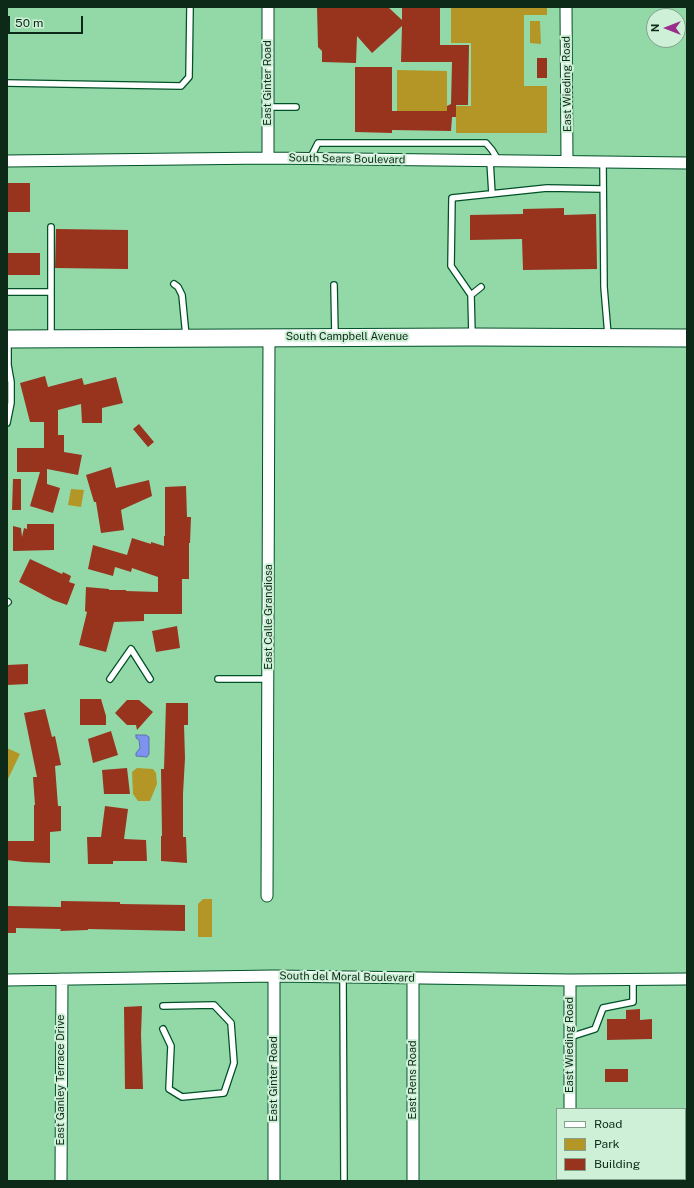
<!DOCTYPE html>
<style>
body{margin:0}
#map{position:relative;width:694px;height:1188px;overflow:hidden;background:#93d9a8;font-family:"Public Sans",sans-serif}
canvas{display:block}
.frame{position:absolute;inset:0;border:8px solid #0d2a18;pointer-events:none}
.legend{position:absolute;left:556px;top:1108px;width:130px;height:72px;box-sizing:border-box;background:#cef0d7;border:1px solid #81a18b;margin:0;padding:5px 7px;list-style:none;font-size:12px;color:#0d2a18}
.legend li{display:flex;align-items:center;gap:8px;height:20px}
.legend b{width:20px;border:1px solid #81a18b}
.north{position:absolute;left:646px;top:8px;width:40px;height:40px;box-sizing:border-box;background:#cef0d7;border:1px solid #81a18b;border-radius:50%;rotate:270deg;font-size:11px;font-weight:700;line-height:16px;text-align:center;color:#0d2a18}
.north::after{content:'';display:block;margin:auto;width:14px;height:18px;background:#9a2d8d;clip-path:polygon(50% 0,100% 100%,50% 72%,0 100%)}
.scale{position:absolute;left:8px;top:16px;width:75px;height:18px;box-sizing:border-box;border:2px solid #0d2a18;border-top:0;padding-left:5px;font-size:12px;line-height:14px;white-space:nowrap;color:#0d2a18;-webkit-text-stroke:3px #cef0d7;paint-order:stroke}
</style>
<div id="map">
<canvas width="694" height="1188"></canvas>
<div class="frame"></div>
<ul class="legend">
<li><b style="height:5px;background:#fff"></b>Road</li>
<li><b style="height:11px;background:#b39626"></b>Park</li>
<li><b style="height:11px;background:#98331e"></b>Building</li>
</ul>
<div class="north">N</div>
<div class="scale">50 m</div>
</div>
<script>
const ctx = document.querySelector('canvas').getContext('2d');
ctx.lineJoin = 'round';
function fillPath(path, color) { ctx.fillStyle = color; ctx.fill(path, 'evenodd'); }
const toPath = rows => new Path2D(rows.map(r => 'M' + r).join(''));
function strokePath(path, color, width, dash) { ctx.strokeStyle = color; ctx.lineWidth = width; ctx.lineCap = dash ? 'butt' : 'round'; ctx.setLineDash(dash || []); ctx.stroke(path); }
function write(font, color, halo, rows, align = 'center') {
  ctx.font = font + ' "Public Sans",sans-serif'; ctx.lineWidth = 4; ctx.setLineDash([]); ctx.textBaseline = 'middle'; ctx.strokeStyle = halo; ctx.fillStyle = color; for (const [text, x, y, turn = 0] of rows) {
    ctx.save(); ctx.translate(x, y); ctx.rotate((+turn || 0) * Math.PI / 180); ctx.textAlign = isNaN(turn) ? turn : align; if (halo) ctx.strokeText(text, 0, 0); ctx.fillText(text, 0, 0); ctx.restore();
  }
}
fillPath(toPath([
 [451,7,547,7,547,15,524,15,524,86,547,86,547,133,456,133,456,106,471,106,471,43,451,43],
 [530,21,540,21,541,44,530,43],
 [397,70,447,71,447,111,397,111],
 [71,489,84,490,81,507,68,505],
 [7,748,20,754,7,781],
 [137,768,153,769,156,773,157,784,150,801,138,801,133,794,132,772],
 [203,899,212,899,212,937,198,937,198,904]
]), '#b39626');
const water = toPath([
 [136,735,146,735,149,737,149,754,147,757,136,756,136,753,140,748,139,740,136,738,136,735]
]);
fillPath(water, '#7e92ef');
strokePath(water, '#5c73ae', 1);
fillPath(toPath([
 [317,7,388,7,402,20,402,7,440,7,440,45,469,45,468,105,456,105,456,117,452,117,451,131,392,130,392,133,355,132,355,67,392,67,392,111,447,111,447,106,451,104,452,62,401,62,402,26,372,53,357,36,356,63,322,62,322,51,318,47],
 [537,58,547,58,547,78,537,78],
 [7,183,30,183,30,212,7,212],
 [564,208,564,215,596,214,597,269,523,270,522,239,470,240,470,215,523,214,523,209],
 [56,229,128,230,128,269,55,268],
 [7,253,40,253,40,275,7,275],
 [45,376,48,387,82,378,84,385,116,377,123,403,102,408,102,423,82,423,81,404,58,410,58,435,64,435,64,452,82,455,78,475,47,469,47,484,60,488,53,513,30,506,40,472,17,472,17,448,44,448,44,422,30,422,20,383],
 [139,424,154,442,148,447,133,429],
 [111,467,116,488,149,480,152,496,121,510,124,530,101,533,96,502,94,502,86,475],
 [13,479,21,479,21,510,12,510],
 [186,486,187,517,191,517,190,543,189,543,189,579,182,579,182,614,144,614,144,621,114,622,106,652,79,645,87,612,85,611,86,587,109,589,109,590,126,590,126,591,158,592,158,577,132,568,131,572,115,567,113,576,88,569,93,545,127,555,132,538,151,544,151,542,164,546,164,536,165,536,165,487],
 [27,524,54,524,54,550,13,551,13,526,21,528,22,537,24,528,27,529],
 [30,559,62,574,63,572,71,576,69,582,75,584,67,605,53,600,19,582],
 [177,626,180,648,156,652,152,631],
 [28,664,28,684,7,685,7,665],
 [80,699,101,699,106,716,106,725,80,725],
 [127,700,139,700,153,712,137,730,136,725,127,725,115,713],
 [166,703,188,703,188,725,184,725,185,758,183,794,183,837,186,837,187,863,161,861,161,836,162,836,161,769,164,769],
 [45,709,52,737,55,736,61,765,55,766,58,806,61,806,61,831,50,832,50,863,24,862,7,860,7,841,34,841,34,805,35,805,33,777,37,777,24,713],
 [111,731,118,755,93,763,88,739],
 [127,768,130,794,104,794,102,770],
 [105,806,128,809,124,839,146,840,147,861,113,861,113,864,88,864,87,837,101,837],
 [61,901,120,902,120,904,185,905,185,931,88,929,88,930,60,931,61,929,16,928,16,933,7,933,7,906,61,907],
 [142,1006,141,1035,143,1089,125,1089,124,1007],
 [640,1009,640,1020,652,1019,652,1039,607,1040,607,1019,626,1019,626,1010],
 [605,1069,628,1069,628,1082,605,1082]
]), '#98331e');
const lane = toPath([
 [7,83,181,86,189,77,190,7],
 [268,107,296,107],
 [310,159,318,143,486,143,492,150,498,160],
 [490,161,492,194],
 [603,162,604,287,608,335],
 [51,227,51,336],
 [174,284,178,287,182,295,186,336],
 [334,285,335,335],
 [7,292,50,292],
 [471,295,451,266,452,198,547,188,603,189],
 [472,335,471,295,481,287],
 [7,423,11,403,11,382,8,365,8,340],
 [7,603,8,602],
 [110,679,131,649,150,679],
 [218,679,269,679],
 [343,977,344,1181],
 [163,1006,214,1005,231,1023,234,1063,224,1093,182,1097,169,1089,171,1046,163,1029],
 [570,1037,595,1029,603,1008,633,1002,633,980],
 [685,1170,687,1170],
 [611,1181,654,1179],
 [664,1181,665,1179]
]);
const street = toPath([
 [268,7,268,158],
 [566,7,567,161],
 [7,161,268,158,687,163],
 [267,896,269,337],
 [413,978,413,1181],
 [7,980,274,976,570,980,687,979],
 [570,1109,570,980],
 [61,1181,62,979],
 [274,1181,274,976],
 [570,1181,570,1179]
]);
const primary = toPath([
 [7,339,472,337,687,338]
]);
strokePath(lane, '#005028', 8);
strokePath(street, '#005028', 13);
strokePath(primary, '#005028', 19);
strokePath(lane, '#fff', 5.5);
strokePath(street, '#fff', 11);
strokePath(primary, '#fff', 17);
write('11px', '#0d2a18', '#cef0d7', [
 ["East Ginter Road",268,83,-90],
 ["East Wieding Road",567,84,-91],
 ["South Sears Boulevard",347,159,1],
 ["South Campbell Avenue",347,337],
 ["East Calle Grandiosa",269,617,-90],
 ["South del Moral Boulevard",347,977,1],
 ["East Wieding Road",570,1045,-90],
 ["East Ginter Road",274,1079,-90],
 ["East Ganley Terrace Drive",61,1080,-90],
 ["East Rens Road",413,1080,-90]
]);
</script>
